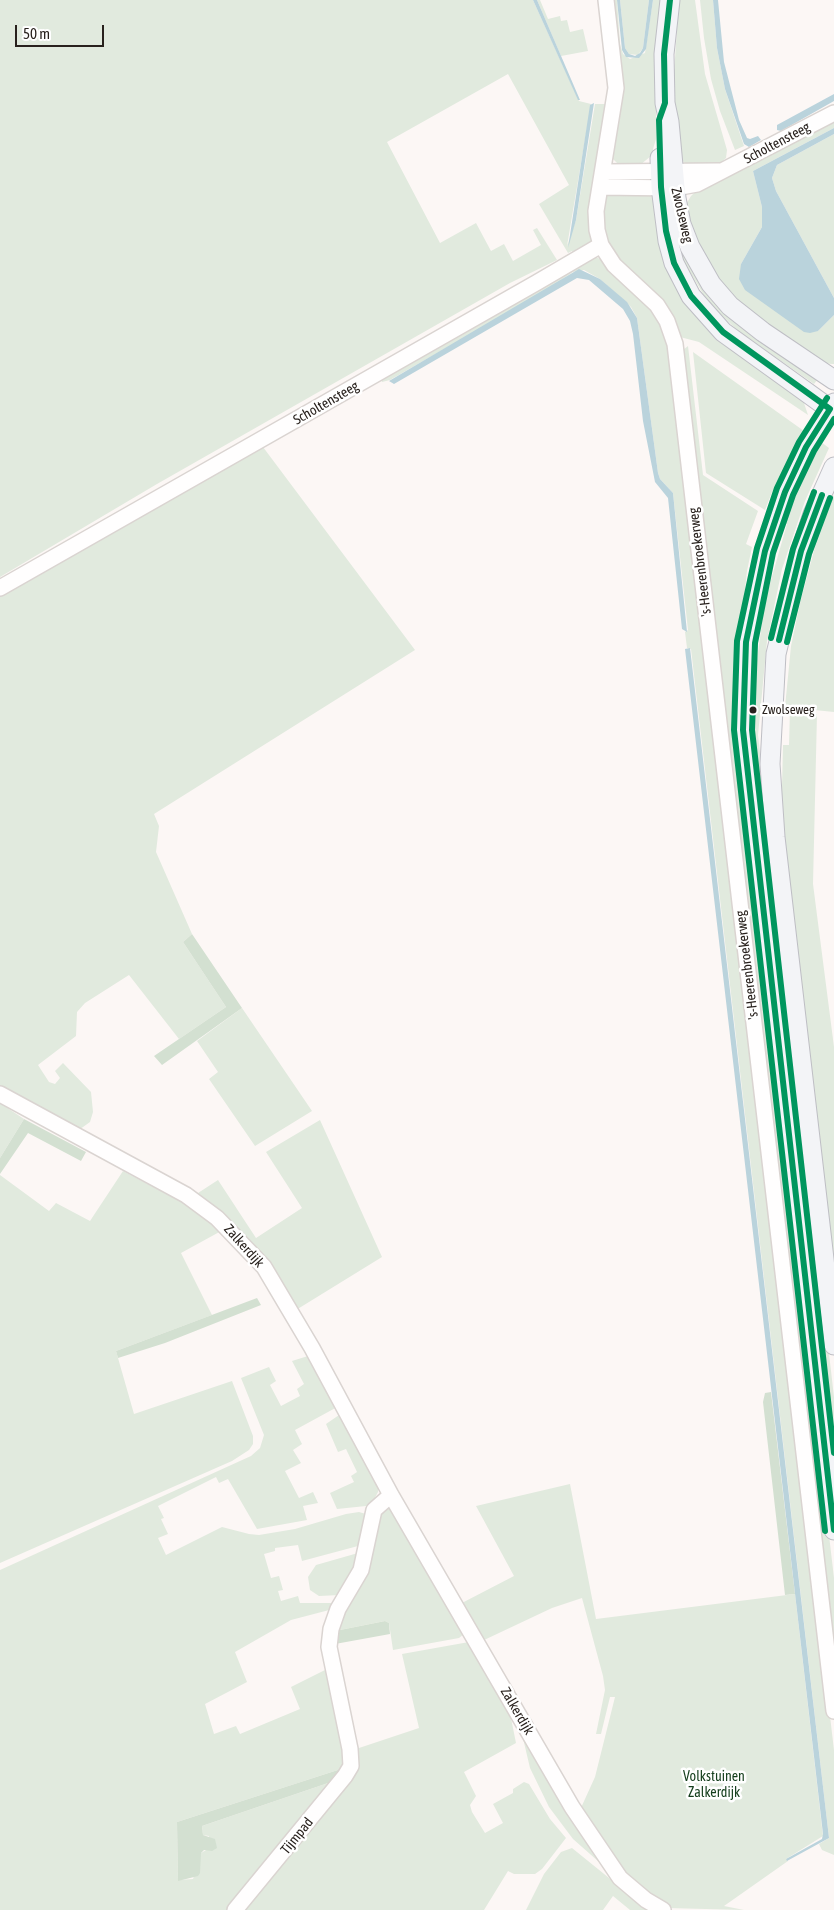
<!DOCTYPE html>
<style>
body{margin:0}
#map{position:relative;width:834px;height:1910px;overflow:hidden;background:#fcf7f5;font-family:"Asap Condensed",sans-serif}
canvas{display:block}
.scale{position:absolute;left:15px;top:25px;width:89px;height:22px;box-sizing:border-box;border:2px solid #28211d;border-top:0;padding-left:6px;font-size:15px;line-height:18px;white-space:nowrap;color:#28211d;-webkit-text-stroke:4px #fff;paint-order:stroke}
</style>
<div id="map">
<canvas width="834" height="1910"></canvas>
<div class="scale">50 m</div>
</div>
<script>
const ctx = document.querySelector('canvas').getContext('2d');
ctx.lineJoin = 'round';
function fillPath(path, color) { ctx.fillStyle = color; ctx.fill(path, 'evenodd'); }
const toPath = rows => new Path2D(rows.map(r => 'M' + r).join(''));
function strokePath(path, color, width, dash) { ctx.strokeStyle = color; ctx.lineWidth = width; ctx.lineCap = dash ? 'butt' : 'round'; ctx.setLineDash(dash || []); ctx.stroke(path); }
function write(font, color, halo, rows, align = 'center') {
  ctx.font = font + ' "Asap Condensed",sans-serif'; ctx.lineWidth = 5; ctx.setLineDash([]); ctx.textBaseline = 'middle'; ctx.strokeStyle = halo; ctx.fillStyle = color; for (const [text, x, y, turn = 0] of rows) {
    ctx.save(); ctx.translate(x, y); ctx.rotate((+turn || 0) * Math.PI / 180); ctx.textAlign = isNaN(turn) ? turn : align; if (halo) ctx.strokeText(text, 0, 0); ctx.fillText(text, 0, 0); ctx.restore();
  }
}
fillPath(toPath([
 [0,0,533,0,579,101,591,104,567,246,576,220,595,104,607,104,591,241,574,254,572,251,568,253,539,204,569,185,508,74,387,142,440,243,476,223,491,251,504,244,513,261,541,245,533,230,537,228,557,260,510,283,157,484,0,577],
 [537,0,540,0,548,19,560,16,561,21,567,20,570,32,583,29,588,51,561,56],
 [610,0,617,0,620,44,623,54,630,59,645,53,653,0,664,0,656,89,656,139,651,156,640,165,619,165,611,157],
 [620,0,649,0,643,48,638,55,629,54,625,48],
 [679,0,695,0,705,74,727,150,726,158,719,164,686,164,678,157,673,87],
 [700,0,713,0,717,48,725,89,744,146,735,150,720,111,711,79,704,38],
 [834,120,834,128,753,171,762,207,762,227,741,264,818,331,834,315,834,364,832,364,823,363,756,323,705,269,685,206,691,196,697,190,750,166],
 [834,134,834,298,776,191,772,178,777,165],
 [607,193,648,194,653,198,656,202,682,297,689,308,706,328,724,344,803,400,808,415,699,342,680,337,617,261,602,232,604,196],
 [675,207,697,269,821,375,814,384,737,330,708,302,676,249],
 [593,256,605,261,650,304,668,338,834,1750,834,1855,822,1850,819,1844,829,1838,691,649,687,648,685,632,688,630,673,493,660,479,658,473,637,318,631,307,600,279,584,270,573,272,542,293,390,380,382,382,380,376],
 [688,346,703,475,758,511,746,544,752,547,747,571,738,653,752,876,834,1578,834,1672,683,350],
 [693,352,804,431,801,443,772,492,765,510,706,473],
 [817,439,829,448,805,501,782,569,767,641,758,735,834,1397,834,1473,751,763,748,722,751,649,764,577,786,505],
 [784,523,787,524,765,601,756,667,755,707,753,708,754,662,761,606],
 [263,447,415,650,154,814,159,826,156,852,192,934,183,942,226,1007,179,1039,129,975,85,1003,77,1012,76,1036,38,1065,49,1082,55,1084,60,1078,55,1071,63,1063,91,1092,93,1112,90,1122,76,1132,0,1088,0,592,3,590,6,593,48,568],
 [834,495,834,712,785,707,791,646,800,603,815,547],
 [790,710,817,714,813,884,834,1047,834,1290,781,829,783,745,789,745],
 [242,1008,312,1111,255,1146,209,1079,218,1072,197,1041],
 [0,1103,24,1119,0,1158],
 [320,1120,382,1257,296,1310,197,1196,198,1193,218,1180,256,1238,302,1208,266,1152],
 [123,1171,187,1205,223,1230,181,1253,212,1315,116,1351,134,1414,232,1381,253,1436,253,1444,249,1450,232,1461,0,1563,0,1175,49,1211,56,1203,90,1221],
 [308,1356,339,1406,295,1430,302,1444,293,1450,301,1463,285,1471,299,1498,313,1492,318,1503,303,1506,307,1520,257,1529,228,1479,219,1483,216,1477,158,1506,164,1518,161,1519,168,1534,158,1538,166,1555,222,1527,249,1534,259,1535,295,1529,346,1514,359,1512,366,1514,364,1543,358,1546,302,1561,298,1545,275,1548,275,1551,264,1554,271,1578,279,1576,283,1590,278,1591,281,1601,298,1596,300,1603,335,1603,333,1609,291,1620,235,1652,247,1682,205,1704,214,1734,236,1726,240,1734,300,1709,291,1687,327,1669,346,1764,344,1768,177,1822,178,1880,193,1879,201,1853,208,1849,209,1836,203,1835,202,1826,334,1781,234,1904,226,1910,0,1910,0,1570,251,1456,260,1448,264,1435,241,1378,269,1367,276,1381,270,1385,281,1406,300,1396,297,1389,304,1384,292,1361],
 [342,1413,378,1486,378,1492,372,1503,366,1506,337,1509,330,1493,354,1482,351,1476,357,1472,346,1449,338,1452,326,1424],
 [570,1484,596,1619,795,1594,823,1836,786,1859,788,1861,724,1906,744,1910,667,1908,634,1887,580,1810,595,1777,615,1697,610,1697,601,1734,596,1734,605,1690,603,1676,582,1598,552,1608,482,1641,460,1604,514,1576,476,1506],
 [386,1508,393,1510,464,1634,459,1638,393,1650,389,1623,385,1621,335,1631,376,1515],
 [358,1553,361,1554,340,1595,319,1596,310,1590,308,1577,316,1565],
 [469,1642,510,1713,516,1743,464,1772,476,1796,470,1805,472,1812,485,1833,503,1823,493,1804,513,1793,513,1789,524,1782,529,1784,550,1819,566,1838,542,1869,535,1874,514,1874,508,1871,484,1910,242,1910,356,1749,419,1728,402,1654],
 [522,1734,607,1869,573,1839,549,1807,530,1768],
 [572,1848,614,1882,656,1910,630,1910,613,1896,603,1910,526,1910,544,1874,561,1852]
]), '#e1eade');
fillPath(toPath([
 [192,934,242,1008,162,1065,154,1056,226,1007,183,942],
 [24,1119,86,1152,81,1161,28,1133,0,1174,0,1158],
 [257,1298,261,1305,165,1343,118,1358,116,1351],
 [771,1392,795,1594,785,1595,763,1402,765,1393],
 [385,1621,389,1623,390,1634,335,1644,335,1631],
 [344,1768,334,1781,202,1826,203,1835,215,1839,217,1848,212,1851,204,1850,201,1853,200,1873,198,1876,178,1881,177,1822]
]), '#d3e0d1');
fillPath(toPath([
 [533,0,537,0,580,100,578,100],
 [617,0,620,0,625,48,629,54,635,56,640,53,643,48,649,0,653,0,646,49,639,58,626,57,622,50],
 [713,0,718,0,724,62,739,120,747,138,750,139,758,136,761,140,749,147,744,144,725,89,717,48],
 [834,94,834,101,781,131,777,130,777,125],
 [594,103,576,220,568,248,590,105],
 [834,128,834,134,777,165,772,178,776,191,834,298,834,315,818,331,810,333,804,332,745,290,739,279,741,264,762,227,762,207,753,171],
 [579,269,600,279,627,302,637,318,658,473,660,479,673,493,687,632,682,629,668,498,655,482,643,421,633,334,630,321,623,309,589,280,577,278,394,384,389,381],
 [690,648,829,1838,787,1861,786,1859,822,1839,823,1834,685,649]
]), '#bad3dc');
const minor = toPath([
 [606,0,616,88,596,211,597,230,601,245,614,265,657,305,667,321,675,344,834,1711],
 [603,172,719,171],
 [600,187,675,188,697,184,834,113],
 [0,588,536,283,601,245],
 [0,1094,186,1195,217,1218,264,1267,312,1348,391,1495,572,1807,620,1878,646,1900,663,1910],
 [235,1910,345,1776,351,1766,350,1749,329,1647,331,1629,338,1609,361,1570,374,1510,391,1495]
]);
const major = toPath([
 [670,0,664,54,665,103,669,122,676,198,681,224,690,247,711,284,730,306,763,332,834,380],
 [660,158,661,187,668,241,674,263,691,296,723,332,834,412],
 [834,403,806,447,785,492,765,551,746,642,743,730,834,1530],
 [834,467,813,514,801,551,776,654,770,764,775,837,834,1345]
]);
strokePath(minor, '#dad4d1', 18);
strokePath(major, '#bebec4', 21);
strokePath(minor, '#fffefe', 15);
strokePath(major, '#f3f4f7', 19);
strokePath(toPath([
 [670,0,664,54,665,103,659,120,661,187,666,231,674,263,691,296,723,332,830,409,806,447,785,492,765,551,746,642,743,730,834,1530],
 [779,640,801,551,822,495]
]), '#00965e', 6);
strokePath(toPath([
 [787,642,809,554,830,498],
 [825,1531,734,730,737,641,757,548,777,488,799,442,827,398]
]), '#00965e', 6);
strokePath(toPath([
 [834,419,814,451,793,495,773,553,755,643,752,730,834,1453],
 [771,638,793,549,814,492]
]), '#00965e', 6);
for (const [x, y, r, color] of [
 [753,710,4.5,"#28211d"]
]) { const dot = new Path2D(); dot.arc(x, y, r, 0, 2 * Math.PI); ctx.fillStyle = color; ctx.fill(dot); strokePath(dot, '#fff', 2); }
write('13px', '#28211d', '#fff', [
 ["Zwolseweg",762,710]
], 'left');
write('14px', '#28211d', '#fff', [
 ["Scholtensteeg",777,143,-28],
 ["Zwolseweg",682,215,77],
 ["Scholtensteeg",326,403,-30],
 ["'s-Heerenbroekerweg",700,562,-97],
 ["'s-Heerenbroekerweg",747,965,-97],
 ["Zalkerdijk",244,1246,48],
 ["Zalkerdijk",517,1711,60],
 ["Tijmpad",297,1836,-51]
]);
write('14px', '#143e1c', '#fff', [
 ["Volkstuinen",714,1777],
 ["Zalkerdijk",714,1793]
]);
</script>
